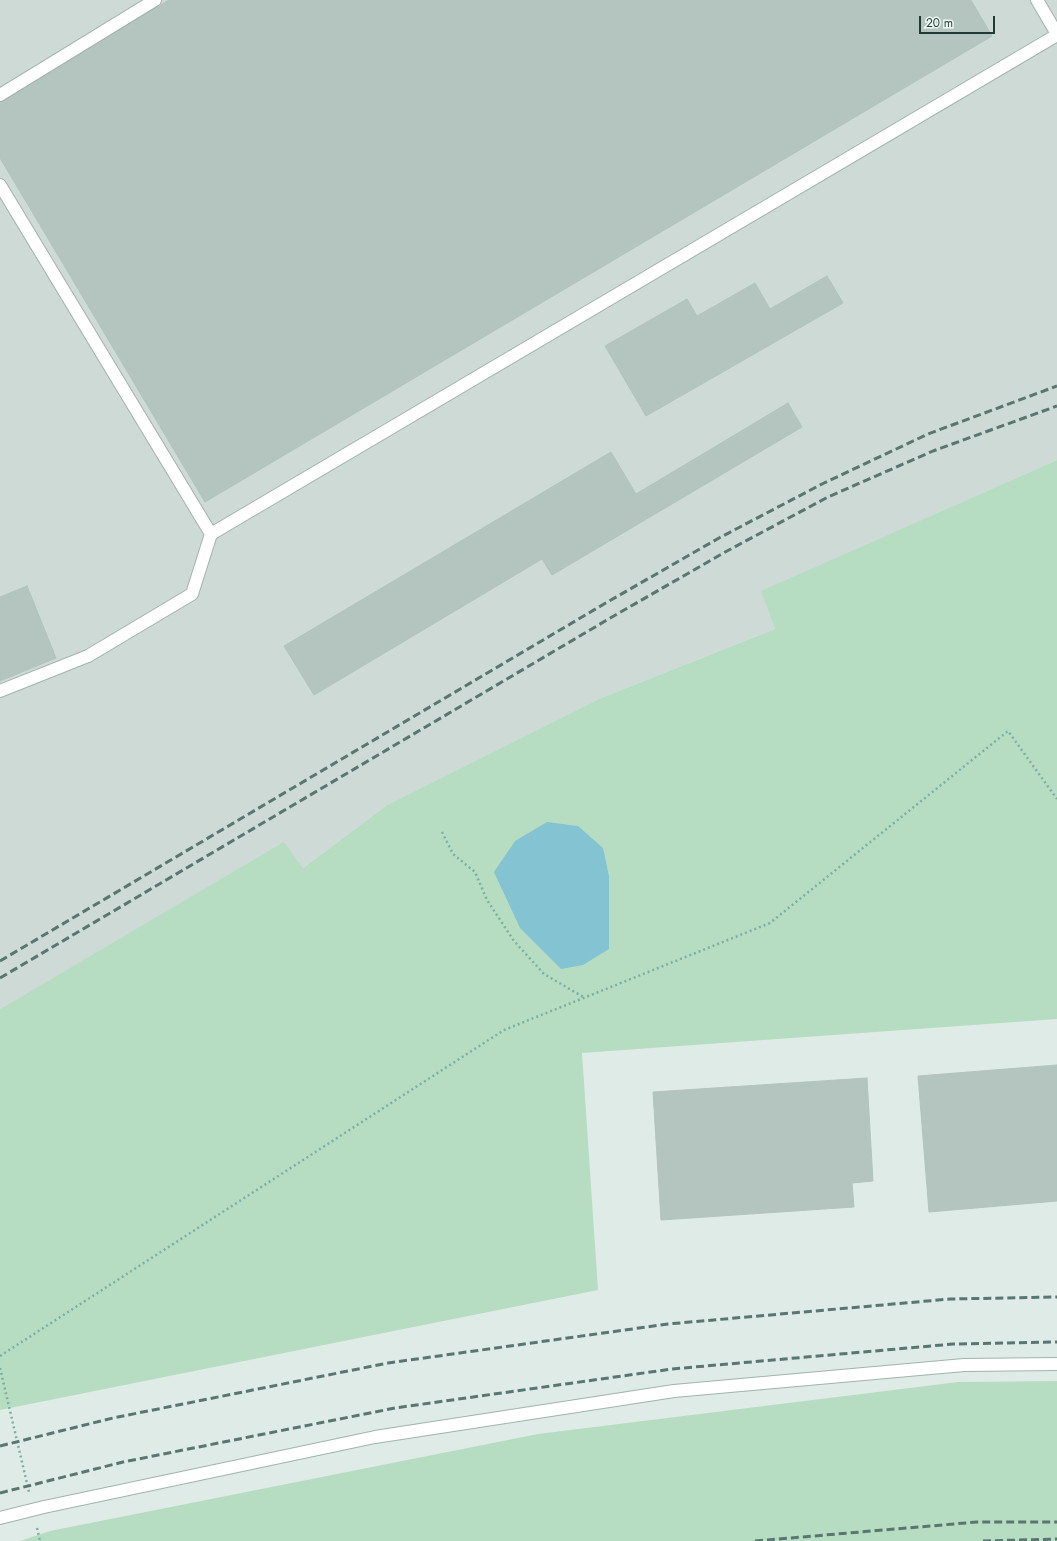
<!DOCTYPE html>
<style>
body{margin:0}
#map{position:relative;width:1057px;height:1541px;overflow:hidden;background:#dfebe6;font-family:Jost,sans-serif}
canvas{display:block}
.scale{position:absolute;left:919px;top:16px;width:76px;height:18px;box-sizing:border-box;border:2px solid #1f3b34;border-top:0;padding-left:5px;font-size:12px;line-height:14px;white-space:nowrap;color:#1f3b34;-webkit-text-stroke:3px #eff7f3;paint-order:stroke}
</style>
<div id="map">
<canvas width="1057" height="1541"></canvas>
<div class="scale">20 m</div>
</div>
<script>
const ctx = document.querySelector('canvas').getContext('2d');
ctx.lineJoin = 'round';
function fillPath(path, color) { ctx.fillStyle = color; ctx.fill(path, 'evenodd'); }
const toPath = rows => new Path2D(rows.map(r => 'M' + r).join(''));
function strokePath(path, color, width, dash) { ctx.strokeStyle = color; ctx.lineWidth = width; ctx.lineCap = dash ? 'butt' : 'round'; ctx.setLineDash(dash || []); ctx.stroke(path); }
fillPath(toPath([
 [0,0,1057,0,1057,460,762,591,775,629,601,698,387,805,303,868,284,843,0,1009]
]), '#cddad5');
fillPath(toPath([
 [1057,460,1057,1019,582,1053,598,1290,0,1410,0,1009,284,842,303,868,387,805,601,698,775,629,761,591],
 [1057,1381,1057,1541,20,1541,50,1531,538,1434,958,1382]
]), '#b6ddc2');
fillPath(toPath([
 [547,822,578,826,603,848,609,876,609,949,583,965,561,969,520,928,494,872,515,841]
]), '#84c3d2');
const building = toPath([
 [169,0,971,0,992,36,205,502,0,158,0,100,169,0],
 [827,276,843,303,646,416,605,346,687,299,697,316,755,283,770,309,827,276],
 [788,403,802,427,552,575,542,559,314,695,284,646,611,452,636,494,788,403],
 [27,586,56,658,0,681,0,597,27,586],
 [1057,1065,1057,1201,929,1212,918,1076,1057,1065],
 [867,1078,873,1181,852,1183,854,1207,661,1220,653,1092,867,1078]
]);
fillPath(building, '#b4c5bf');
strokePath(building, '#b1c4bd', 1);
const minor = toPath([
 [1037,0,1057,34],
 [0,95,155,0],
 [0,185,211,534],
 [0,691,88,656,192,594,211,534,1057,35],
 [0,1518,44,1507,375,1437,674,1391,964,1365,1057,1364]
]);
strokePath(minor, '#a2b3ad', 14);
strokePath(toPath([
 [442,832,453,854,475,872,487,900,514,941,544,974,585,998],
 [0,1356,504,1030,770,923,1008,731,1057,799],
 [0,1368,29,1492],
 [37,1528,40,1541]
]), '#7eafa2', 2.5, [2, 3]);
strokePath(minor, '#fff', 12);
strokePath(toPath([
 [0,961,604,604,719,538,822,484,928,434,1057,386],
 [0,978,612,617,727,551,828,497,933,451,1057,406],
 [0,1446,113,1418,388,1363,668,1324,950,1299,1057,1297],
 [0,1493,123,1462,395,1408,672,1369,953,1344,1057,1342],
 [755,1541,977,1522,1057,1522],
 [983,1541,1057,1539]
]), '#597770', 3, [8, 4]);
</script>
